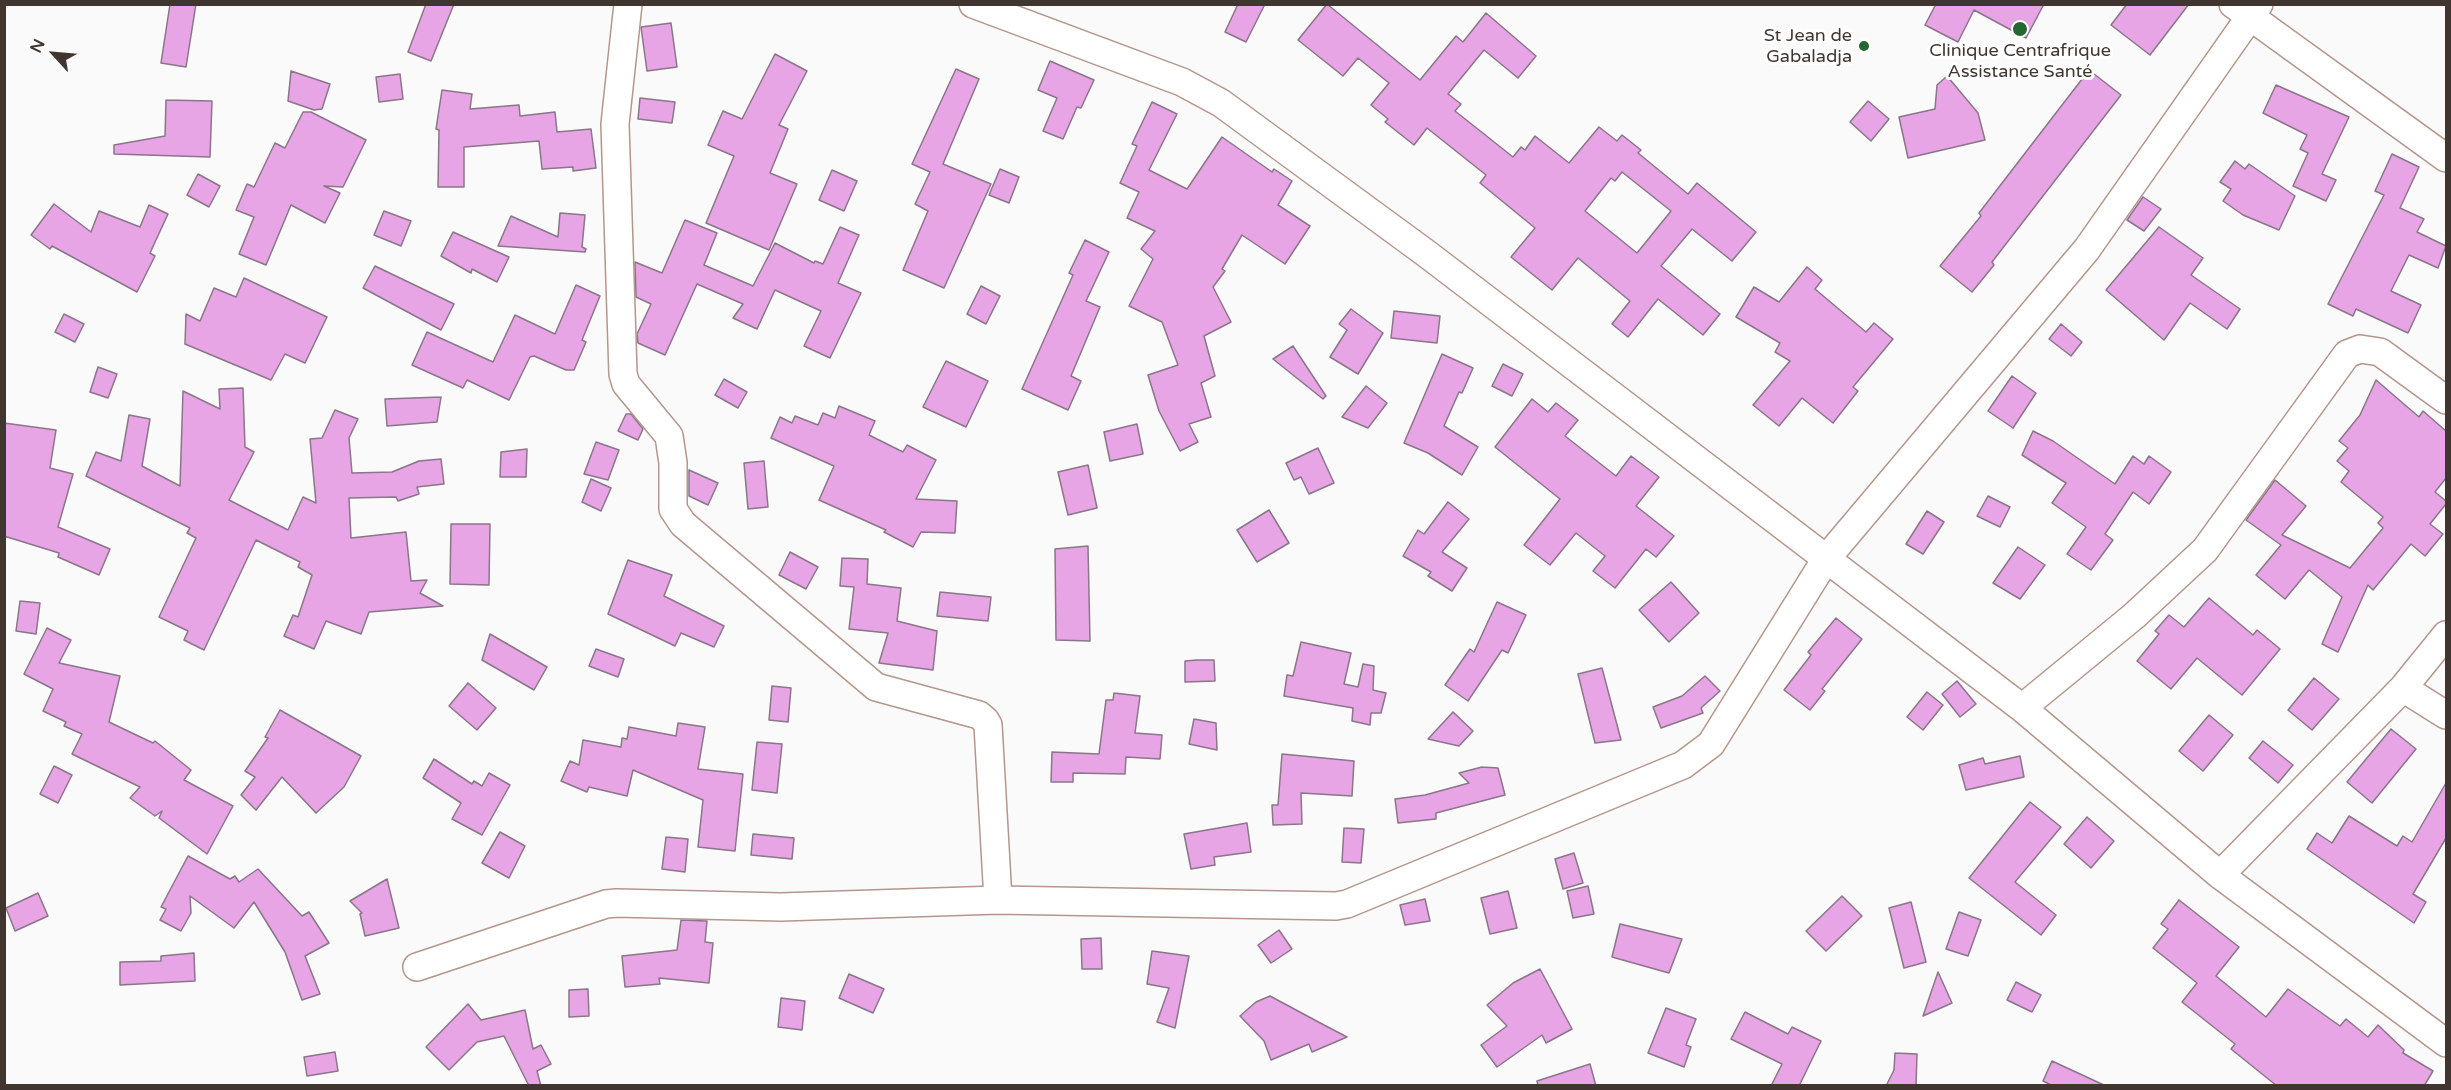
<!DOCTYPE html>
<meta charset="utf-8">
<style>
body{margin:0}
#map{position:relative;width:2451px;height:1090px;overflow:hidden;background:#fafafa;font-family:"Varela Round",sans-serif}
canvas{display:block}
.frame{position:absolute;inset:0;border:6px solid #413530;pointer-events:none}
.north{position:absolute;left:24px;top:24px;width:60px;height:60px;-webkit-text-stroke:4px #fff;paint-order:stroke;rotate:296deg;font-size:16px;font-weight:700;line-height:24px;text-align:center;color:#413530}
.north::after{content:'';display:block;margin:auto;width:21px;height:27px;background:#413530;clip-path:polygon(50% 0,100% 100%,50% 72%,0 100%)}
</style>
<div id="map">
<canvas width="2451" height="1090"></canvas>
<div class="frame"></div>
<div class="north">N</div>
</div>
<script>
const ctx = document.querySelector('canvas').getContext('2d');
ctx.lineJoin = 'round';
function fillPath(path, color) { ctx.fillStyle = color; ctx.fill(path, 'evenodd'); }
const toPath = rows => new Path2D(rows.map(r => 'M' + r).join(''));
function strokePath(path, color, width, dash) { ctx.strokeStyle = color; ctx.lineWidth = width; ctx.lineCap = dash ? 'butt' : 'round'; ctx.setLineDash(dash || []); ctx.stroke(path); }
function write(font, color, halo, rows, align = 'center') {
  ctx.font = font + ' "Varela Round",sans-serif'; ctx.lineWidth = 6; ctx.setLineDash([]); ctx.textBaseline = 'middle'; ctx.strokeStyle = halo; ctx.fillStyle = color; for (const [text, x, y, turn = 0] of rows) {
    ctx.save(); ctx.translate(x, y); ctx.rotate((+turn || 0) * Math.PI / 180); ctx.textAlign = isNaN(turn) ? turn : align; if (halo) ctx.strokeText(text, 0, 0); ctx.fillText(text, 0, 0); ctx.restore();
  }
}
const building = toPath([
 [170,4,196,4,186,67,161,63,170,4],
 [426,4,454,4,431,61,408,52,426,4],
 [1238,4,1265,4,1246,42,1225,32,1238,4],
 [1327,4,1420,80,1456,36,1463,42,1486,13,1536,56,1518,78,1484,50,1448,94,1461,104,1455,111,1513,157,1521,147,1525,150,1535,136,1569,163,1599,127,1617,141,1622,135,1641,150,1638,153,1688,194,1697,183,1756,232,1732,261,1692,229,1661,266,1720,314,1703,335,1658,299,1628,337,1612,324,1630,301,1578,258,1552,290,1511,257,1535,228,1480,183,1486,175,1427,128,1414,145,1385,122,1388,119,1371,105,1389,83,1358,58,1343,76,1298,40,1327,4],
 [1622,172,1671,211,1637,253,1585,211,1611,178,1615,181,1622,172],
 [1936,4,2044,4,2026,38,1974,10,1958,42,1925,25,1936,4],
 [2127,4,2189,4,2150,55,2111,25,2127,4],
 [671,23,677,67,647,71,641,27,671,23],
 [775,54,807,71,779,125,788,129,770,173,797,184,769,250,706,223,734,156,708,145,723,111,742,119,775,54],
 [1050,61,1094,80,1081,108,1077,107,1063,139,1043,131,1057,98,1038,90,1050,61],
 [956,69,979,79,943,164,991,184,944,288,903,270,928,211,915,204,930,172,912,164,956,69],
 [2089,70,2121,95,1992,262,1994,265,1972,292,1940,266,1981,216,1979,213,2089,70],
 [291,71,330,84,322,109,314,110,288,101,291,71],
 [400,74,403,99,379,102,376,77,400,74],
 [1947,76,1978,113,1985,140,1908,158,1899,117,1935,109,1937,85,1947,76],
 [2276,85,2349,117,2322,174,2336,180,2326,201,2293,186,2308,153,2300,149,2307,135,2263,113,2276,85],
 [442,90,472,94,470,109,519,105,520,116,555,112,557,132,591,129,596,168,573,171,573,167,542,169,539,141,464,147,464,187,438,187,439,130,436,129,442,90],
 [640,98,675,102,672,123,638,119,640,98],
 [166,100,212,101,210,157,114,154,114,145,165,136,166,100],
 [1868,101,1889,119,1871,141,1850,122,1868,101],
 [1152,102,1177,114,1149,170,1187,189,1222,137,1272,172,1274,169,1292,181,1278,205,1310,226,1285,264,1242,235,1222,269,1225,271,1213,287,1231,322,1204,336,1215,376,1201,383,1211,417,1189,424,1198,442,1180,451,1159,411,1148,375,1178,365,1162,322,1129,306,1153,259,1141,249,1155,231,1127,218,1139,192,1120,183,1137,146,1132,144,1152,102],
 [303,112,311,112,366,140,343,187,324,186,340,193,325,223,291,205,266,265,239,254,254,217,236,210,247,184,254,187,275,143,285,148,303,112],
 [2392,154,2419,167,2400,208,2424,219,2417,232,2446,246,2438,268,2409,255,2391,291,2421,305,2408,333,2356,309,2353,316,2328,304,2384,195,2375,191,2392,154],
 [2235,161,2245,169,2249,164,2295,196,2279,230,2243,215,2223,201,2231,189,2220,182,2235,161],
 [1000,169,1019,177,1009,203,989,195,1000,169],
 [832,170,857,181,844,211,819,200,832,170],
 [198,174,220,186,209,207,187,195,198,174],
 [2143,197,2161,209,2144,231,2127,220,2143,197],
 [54,204,91,232,99,211,140,227,149,205,168,214,150,253,155,256,137,292,52,246,50,249,31,235,54,204],
 [384,211,411,221,401,246,374,235,384,211],
 [560,213,585,215,582,247,586,249,585,252,498,246,511,216,558,237,560,213],
 [685,220,717,233,704,265,753,286,775,243,814,263,815,261,823,264,840,227,859,235,838,283,861,293,830,358,804,346,821,311,775,290,757,329,733,318,743,304,697,284,665,355,638,343,637,334,651,304,636,297,635,262,662,273,685,220],
 [2159,227,2203,258,2191,275,2240,309,2227,329,2190,303,2164,340,2106,290,2159,227],
 [453,232,509,257,497,282,472,269,471,273,441,256,453,232],
 [1085,240,1109,252,1086,301,1100,307,1071,376,1081,381,1068,410,1022,389,1073,275,1069,273,1085,240],
 [375,266,454,304,441,330,363,288,375,266],
 [1807,267,1822,280,1815,289,1866,332,1874,323,1893,339,1853,387,1858,391,1833,423,1802,398,1779,426,1753,405,1790,361,1775,352,1780,343,1736,317,1754,287,1779,302,1807,267],
 [244,278,327,317,305,363,285,354,271,380,185,344,186,314,200,321,214,288,236,297,244,278],
 [576,285,600,296,582,340,586,342,574,370,566,370,534,356,530,357,509,400,467,380,463,388,412,365,427,332,493,362,515,315,555,334,576,285],
 [981,286,1000,296,986,324,967,314,981,286],
 [1351,309,1383,333,1358,374,1330,357,1347,330,1339,324,1351,309],
 [1394,311,1440,316,1437,343,1391,338,1394,311],
 [64,314,84,324,75,342,55,332,64,314],
 [2061,324,2082,342,2071,356,2049,339,2061,324],
 [1293,346,1326,396,1323,399,1273,359,1293,346],
 [1442,354,1473,368,1462,393,1459,392,1444,426,1478,447,1462,475,1428,453,1404,443,1442,354],
 [946,361,988,381,966,427,923,407,946,361],
 [1503,364,1523,374,1512,396,1492,386,1503,364],
 [98,367,117,374,108,398,90,392,98,367],
 [2012,376,2036,393,2013,428,1988,411,2012,376],
 [724,379,747,392,738,408,715,395,724,379],
 [2376,380,2419,417,2423,411,2446,431,2446,478,2435,492,2446,501,2446,504,2430,524,2443,534,2425,556,2411,544,2373,590,2368,585,2338,652,2322,644,2342,597,2309,570,2285,599,2256,575,2281,545,2246,520,2275,480,2306,506,2282,535,2350,568,2383,528,2378,523,2383,517,2341,482,2349,471,2337,461,2348,448,2339,441,2360,415,2376,380],
 [1366,386,1387,403,1368,428,1342,417,1366,386],
 [243,388,245,447,254,452,229,500,288,530,303,497,316,503,310,439,322,438,335,410,358,419,349,438,352,473,392,472,419,461,441,459,444,484,417,487,419,494,398,501,396,497,349,498,351,538,406,532,411,581,427,580,420,593,443,606,369,612,361,634,326,621,314,649,284,636,293,615,298,617,312,575,298,567,300,562,256,540,204,650,184,640,188,631,159,617,196,538,187,533,190,528,86,476,96,452,121,461,129,415,150,419,142,466,180,486,183,391,220,409,219,389,243,388],
 [441,397,437,422,387,426,385,399,441,397],
 [1532,399,1548,412,1556,403,1578,420,1565,436,1616,476,1631,456,1659,477,1636,506,1674,536,1656,557,1646,549,1615,588,1593,571,1605,556,1576,533,1550,565,1524,545,1560,499,1495,447,1532,399],
 [839,406,875,421,869,435,903,452,907,445,936,460,916,499,957,501,955,533,921,532,913,547,884,532,886,530,819,500,834,466,771,438,780,417,792,423,795,416,818,425,823,413,835,418,839,406],
 [626,414,631,414,643,429,638,440,618,431,626,414],
 [4,423,56,430,50,468,73,474,58,527,110,549,99,575,58,557,59,553,4,536,4,423],
 [1137,424,1143,454,1110,461,1104,432,1137,424],
 [2033,431,2053,441,2115,484,2133,456,2144,464,2149,456,2171,472,2149,504,2133,492,2105,534,2113,540,2091,570,2067,554,2086,527,2052,503,2066,483,2022,455,2033,431],
 [596,442,619,450,608,480,584,474,596,442],
 [1318,448,1334,483,1309,494,1301,477,1294,480,1286,463,1318,448],
 [527,449,526,477,500,477,501,452,527,449],
 [764,461,768,507,748,509,744,463,764,461],
 [1088,465,1097,508,1068,515,1058,472,1088,465],
 [689,470,718,483,708,505,689,496,689,470],
 [591,479,611,488,601,511,582,502,591,479],
 [1988,496,2010,507,2000,527,1977,516,1988,496],
 [1448,502,1469,519,1442,552,1467,568,1452,591,1428,576,1431,572,1403,556,1418,530,1424,534,1448,502],
 [1269,510,1289,543,1257,562,1237,530,1269,510],
 [1927,511,1944,522,1923,554,1906,544,1927,511],
 [451,524,490,524,489,585,450,584,451,524],
 [1088,546,1090,641,1056,640,1055,549,1088,546],
 [2018,547,2045,565,2020,599,1993,583,2018,547],
 [790,552,818,567,806,589,779,575,790,552],
 [842,558,868,559,867,584,901,588,897,621,937,631,933,670,879,663,888,633,849,629,854,587,840,586,842,558],
 [628,560,672,575,664,596,724,626,714,647,681,633,675,646,608,614,628,560],
 [1671,582,1699,613,1669,642,1639,610,1671,582],
 [940,592,991,597,988,621,937,616,940,592],
 [2209,598,2253,635,2257,630,2280,649,2242,695,2197,658,2171,689,2137,661,2159,634,2155,631,2169,615,2184,627,2209,598],
 [20,601,40,603,36,634,16,631,20,601],
 [1497,602,1526,615,1508,653,1502,650,1468,701,1445,685,1470,649,1474,652,1497,602],
 [1836,618,1862,639,1822,689,1825,691,1810,710,1784,690,1811,655,1808,652,1836,618],
 [47,628,71,640,59,663,120,676,109,722,153,743,155,741,191,770,184,780,233,806,207,854,159,818,162,811,155,816,130,798,140,787,72,754,82,734,64,726,66,722,43,711,53,689,24,674,47,628],
 [490,634,547,667,534,690,482,660,490,634],
 [1301,642,1351,653,1344,684,1358,687,1363,664,1374,666,1373,690,1386,693,1381,713,1371,713,1370,725,1352,721,1353,708,1284,696,1287,675,1293,676,1301,642],
 [596,649,624,659,618,677,589,666,596,649],
 [1197,660,1214,660,1215,681,1185,682,1185,661,1197,660],
 [1602,668,1621,740,1595,743,1578,674,1602,668],
 [1705,676,1720,691,1701,708,1703,713,1661,728,1653,707,1682,696,1705,676],
 [2314,678,2339,699,2312,730,2288,710,2314,678],
 [1957,681,1976,704,1960,717,1942,694,1957,681],
 [468,683,496,708,477,730,449,706,468,683],
 [772,686,791,688,788,722,769,720,772,686],
 [1927,692,1943,705,1923,730,1907,717,1927,692],
 [1114,693,1140,696,1135,733,1162,735,1160,759,1126,757,1125,774,1073,773,1073,782,1051,782,1052,752,1099,754,1106,700,1113,700,1114,693],
 [280,710,361,756,344,787,316,813,282,777,256,810,241,795,255,777,245,771,268,738,265,737,280,710],
 [1453,712,1473,731,1459,746,1428,739,1453,712],
 [2209,715,2233,735,2203,771,2179,751,2209,715],
 [1194,719,1216,723,1217,750,1189,744,1194,719],
 [678,723,705,727,698,769,743,774,735,851,698,847,703,800,633,770,627,796,589,787,587,792,561,781,570,761,579,765,583,740,621,747,622,738,627,739,629,727,676,736,678,723],
 [2391,729,2416,749,2372,803,2347,782,2391,729],
 [2263,741,2293,765,2278,783,2249,758,2263,741],
 [757,742,782,744,777,793,752,790,757,742],
 [1282,754,1354,761,1352,796,1301,793,1302,824,1273,825,1272,805,1278,805,1282,754],
 [2020,756,2024,777,1966,790,1959,765,1983,758,1985,764,2020,756],
 [434,759,472,784,474,781,482,786,489,773,510,785,482,835,452,819,461,803,423,778,434,759],
 [54,766,72,775,58,803,40,794,54,766],
 [1482,767,1498,768,1505,795,1436,813,1436,819,1398,823,1395,799,1425,795,1469,783,1459,773,1482,767],
 [2446,783,2446,838,2413,894,2426,902,2414,923,2307,849,2317,833,2332,843,2349,816,2397,846,2403,836,2412,842,2446,783],
 [2030,802,2061,827,2015,882,2056,915,2041,935,1969,878,2030,802],
 [2087,817,2114,841,2091,868,2064,844,2087,817],
 [1247,823,1251,852,1214,857,1215,865,1191,869,1184,834,1247,823],
 [1344,828,1364,829,1361,863,1342,862,1344,828],
 [500,832,525,846,509,878,482,863,500,832],
 [753,834,794,838,792,859,751,855,753,834],
 [666,837,688,839,685,872,662,869,666,837],
 [1574,853,1583,883,1563,889,1555,859,1574,853],
 [188,856,230,879,235,876,239,882,258,869,302,916,309,912,329,943,305,956,320,994,302,1000,285,952,254,902,234,928,190,896,191,913,181,931,160,920,166,909,161,907,188,856],
 [387,879,399,928,365,936,360,914,362,913,350,901,387,879],
 [1588,886,1594,914,1573,918,1567,891,1588,886],
 [1508,891,1517,928,1490,934,1481,898,1508,891],
 [38,893,48,916,15,931,6,908,38,893],
 [1842,896,1862,916,1826,951,1806,931,1842,896],
 [1425,899,1430,921,1405,925,1400,905,1425,899],
 [2179,900,2239,947,2216,976,2266,1017,2288,989,2340,1026,2346,1019,2368,1037,2378,1025,2404,1050,2403,1053,2433,1071,2424,1086,2277,1086,2231,1049,2235,1044,2182,1002,2197,983,2153,948,2168,929,2161,924,2179,900],
 [1911,902,1926,962,1904,968,1889,908,1911,902],
 [1959,912,1981,920,1968,956,1946,949,1959,912],
 [681,920,707,921,705,942,713,943,709,983,659,978,660,984,625,987,622,956,677,950,681,920],
 [1620,924,1682,939,1669,973,1612,957,1620,924],
 [1279,930,1292,949,1271,963,1258,945,1279,930],
 [1101,938,1102,969,1082,969,1081,939,1101,938],
 [1152,951,1189,956,1175,1028,1157,1022,1169,988,1147,984,1152,951],
 [194,953,195,981,120,985,120,962,161,961,161,956,194,953],
 [1540,969,1572,1029,1546,1043,1542,1035,1497,1067,1481,1045,1507,1026,1487,1005,1513,983,1540,969],
 [1938,972,1952,1003,1923,1016,1938,972],
 [849,974,884,989,873,1013,839,998,849,974],
 [2016,982,2041,995,2032,1012,2007,1000,2016,982],
 [588,989,589,1016,569,1017,569,990,588,989],
 [1270,996,1324,1025,1347,1037,1312,1052,1309,1044,1271,1060,1264,1041,1240,1016,1256,1002,1270,996],
 [781,998,805,1001,802,1030,778,1027,781,998],
 [468,1004,481,1020,525,1010,533,1049,541,1045,551,1064,537,1071,541,1086,529,1086,504,1036,477,1042,449,1070,426,1047,468,1004],
 [1666,1008,1696,1019,1686,1045,1691,1047,1684,1067,1648,1053,1666,1008],
 [1745,1012,1788,1034,1792,1027,1821,1041,1799,1086,1771,1086,1782,1064,1731,1039,1745,1012],
 [335,1052,338,1071,307,1076,304,1057,335,1052],
 [1895,1053,1917,1054,1916,1086,1886,1086,1894,1070,1895,1053],
 [2052,1061,2106,1086,2053,1086,2043,1081,2052,1061],
 [1590,1064,1596,1086,1538,1086,1537,1081,1590,1064]
]);
fillPath(building, '#e8a5e6');
strokePath(building, '#8a7589', 1.5);
const minor = toPath([
 [628,4,615,124,623,374,626,384,669,436,673,463,673,509,683,524,876,687,979,715,985,720,988,725,998,900],
 [973,4,1182,82,1221,103,1427,254,2022,708,2220,875,2446,1043],
 [2233,4,2446,158],
 [2403,688,2446,715],
 [2022,708,2134,616,2205,550,2347,354,2360,349,2380,352,2446,400],
 [2220,875,2403,688,2446,635],
 [417,967,606,904,617,903,781,907,998,900,1336,906,1347,904,1683,765,1711,744,1826,559,2087,249,2259,4]
]);
strokePath(minor, '#b4968b', 30);
strokePath(minor, '#fff', 27);
for (const [x, y, r, color] of [
 [2020,29,8,"#256731"],
 [1864,46,6,"#256731"]
]) { const dot = new Path2D(); dot.arc(x, y, r, 0, 2 * Math.PI); ctx.fillStyle = color; ctx.fill(dot); strokePath(dot, '#fff', 2); }
write('18px', '#413530', '#fff', [
 ["St Jean de",1852,36],
 ["Gabaladja",1852,57],
 ["Clinique Centrafrique",2020,51,"center"],
 ["Assistance Santé",2020,72,"center"]
], 'right');
</script>
